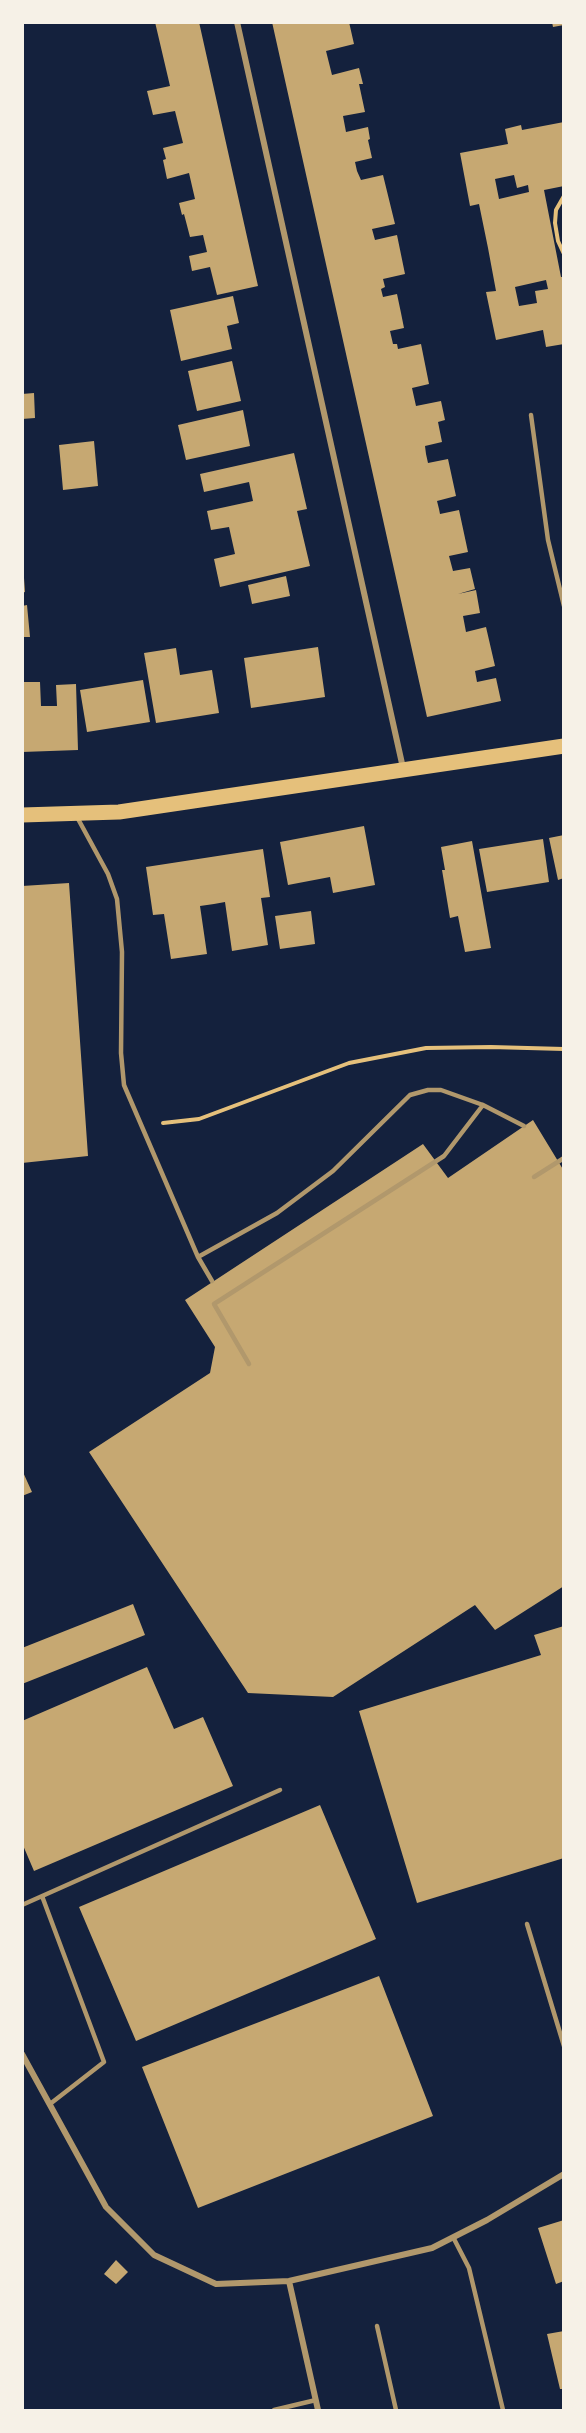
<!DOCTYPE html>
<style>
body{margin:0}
#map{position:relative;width:586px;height:2433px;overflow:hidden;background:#14213d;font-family:Ubuntu,sans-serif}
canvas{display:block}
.frame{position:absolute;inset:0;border:24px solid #f6f1e7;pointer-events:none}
</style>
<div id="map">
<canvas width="586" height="2433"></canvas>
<div class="frame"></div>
</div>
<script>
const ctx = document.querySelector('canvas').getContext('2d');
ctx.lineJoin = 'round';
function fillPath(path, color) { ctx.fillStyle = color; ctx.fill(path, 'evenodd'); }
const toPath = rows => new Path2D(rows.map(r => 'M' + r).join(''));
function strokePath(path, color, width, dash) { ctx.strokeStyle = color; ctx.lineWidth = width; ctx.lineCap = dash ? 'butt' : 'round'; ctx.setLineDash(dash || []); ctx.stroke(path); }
fillPath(toPath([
 [155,22,199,22,258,286,217,295,210,267,192,271,189,256,207,252,203,235,190,237,184,214,182,215,179,203,195,199,189,173,167,179,163,160,166,159,163,148,183,143,175,111,153,115,147,91,170,86],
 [272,22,349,22,354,44,326,51,332,75,359,68,363,84,359,84,365,112,343,116,346,132,368,127,370,139,368,140,372,158,355,162,357,171,361,180,383,175,395,224,372,229,375,240,397,235,405,274,383,279,385,287,381,289,383,297,397,294,401,313,404,328,390,331,393,344,397,344,398,349,421,344,429,384,412,388,416,406,441,401,445,420,438,422,442,442,425,446,426,454,428,463,448,459,456,496,437,501,439,509,440,514,459,510,468,552,449,556,453,571,470,568,475,589,458,594,476,590,480,613,463,616,466,632,486,627,495,666,475,671,477,682,496,678,501,701,427,717],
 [552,22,564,22,564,25,553,27],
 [564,122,564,186,544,190,561,277,564,277,564,344,546,347,543,330,496,340,486,292,496,291,488,248,479,204,470,206,460,153,508,144,505,129,521,125,522,130],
 [514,175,517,188,528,185,529,192,499,199,495,179],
 [546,280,548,289,535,291,537,303,519,306,515,287],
 [233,296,239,323,227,326,232,349,181,361,170,310],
 [232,361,241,401,197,411,188,371],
 [34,393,35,418,22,419,22,394],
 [243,410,250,446,186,460,178,425],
 [94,441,98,486,63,490,59,445],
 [294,453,307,509,297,511,310,566,220,587,214,559,235,554,229,527,211,530,207,511,253,501,249,482,204,492,200,474],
 [286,576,290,596,252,604,248,585],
 [22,578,24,578,25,592,22,593],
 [27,605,30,637,22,637,22,606],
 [318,647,325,697,251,708,244,658],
 [176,648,180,675,212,670,219,713,156,723,144,653],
 [143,680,150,722,87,732,80,690],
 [22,682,40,682,41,706,57,706,56,685,76,684,78,750,22,752],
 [364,826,375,885,333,893,330,877,288,885,280,842],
 [564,835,564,878,558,880,549,838],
 [543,839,549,882,487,892,479,849],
 [472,841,491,948,465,952,458,916,450,918,442,870,445,870,441,847],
 [263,849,270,897,261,898,268,945,232,951,225,902,214,904,200,906,207,954,171,959,164,914,153,915,146,867],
 [69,883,88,1156,22,1163,22,886],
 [311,911,315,944,280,949,275,916],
 [533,1120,564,1171,564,1586,495,1630,475,1605,333,1697,248,1693,89,1452,210,1373,215,1347,185,1300,423,1144,448,1178],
 [22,1470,32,1492,22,1496],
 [133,1604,145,1635,22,1684,22,1648],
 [564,1626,564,1858,417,1903,359,1711,541,1655,534,1635],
 [147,1667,174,1729,203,1717,233,1786,34,1871,22,1843,22,1721],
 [320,1805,376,1939,136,2041,79,1907],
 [379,1976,433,2116,198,2208,142,2067],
 [564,2220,564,2281,556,2284,538,2228],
 [116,2260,128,2272,116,2284,104,2274],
 [564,2331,564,2389,560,2389,547,2334]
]), '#c6a872');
strokePath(toPath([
 [564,196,556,210,555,223,558,241,564,254],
 [163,1123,199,1119,349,1063,426,1048,491,1047,564,1049]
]), '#e5c07b', 4);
strokePath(toPath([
 [531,415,548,540,564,606],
 [77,817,108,874,117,899,122,952,121,1053,124,1085,198,1257,212,1281],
 [534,1177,564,1158],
 [198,1257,277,1213,333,1171,410,1095,428,1090,441,1090,483,1105,524,1126],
 [249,1364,214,1304,444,1156,483,1105],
 [42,1896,104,2062,50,2104],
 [22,1905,280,1790],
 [527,1924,564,2046],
 [453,2237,469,2268,503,2410],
 [377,2326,396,2410],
 [274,2410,316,2400]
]), '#b1986c', 4.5);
strokePath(toPath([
 [237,22,403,768],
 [22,2054,106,2207,154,2255,216,2284,289,2281,432,2248,487,2220,564,2174],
 [289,2281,318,2410]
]), '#b1986c', 6);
strokePath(toPath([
 [22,815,119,812,564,746]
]), '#e5c07b', 15);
</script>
